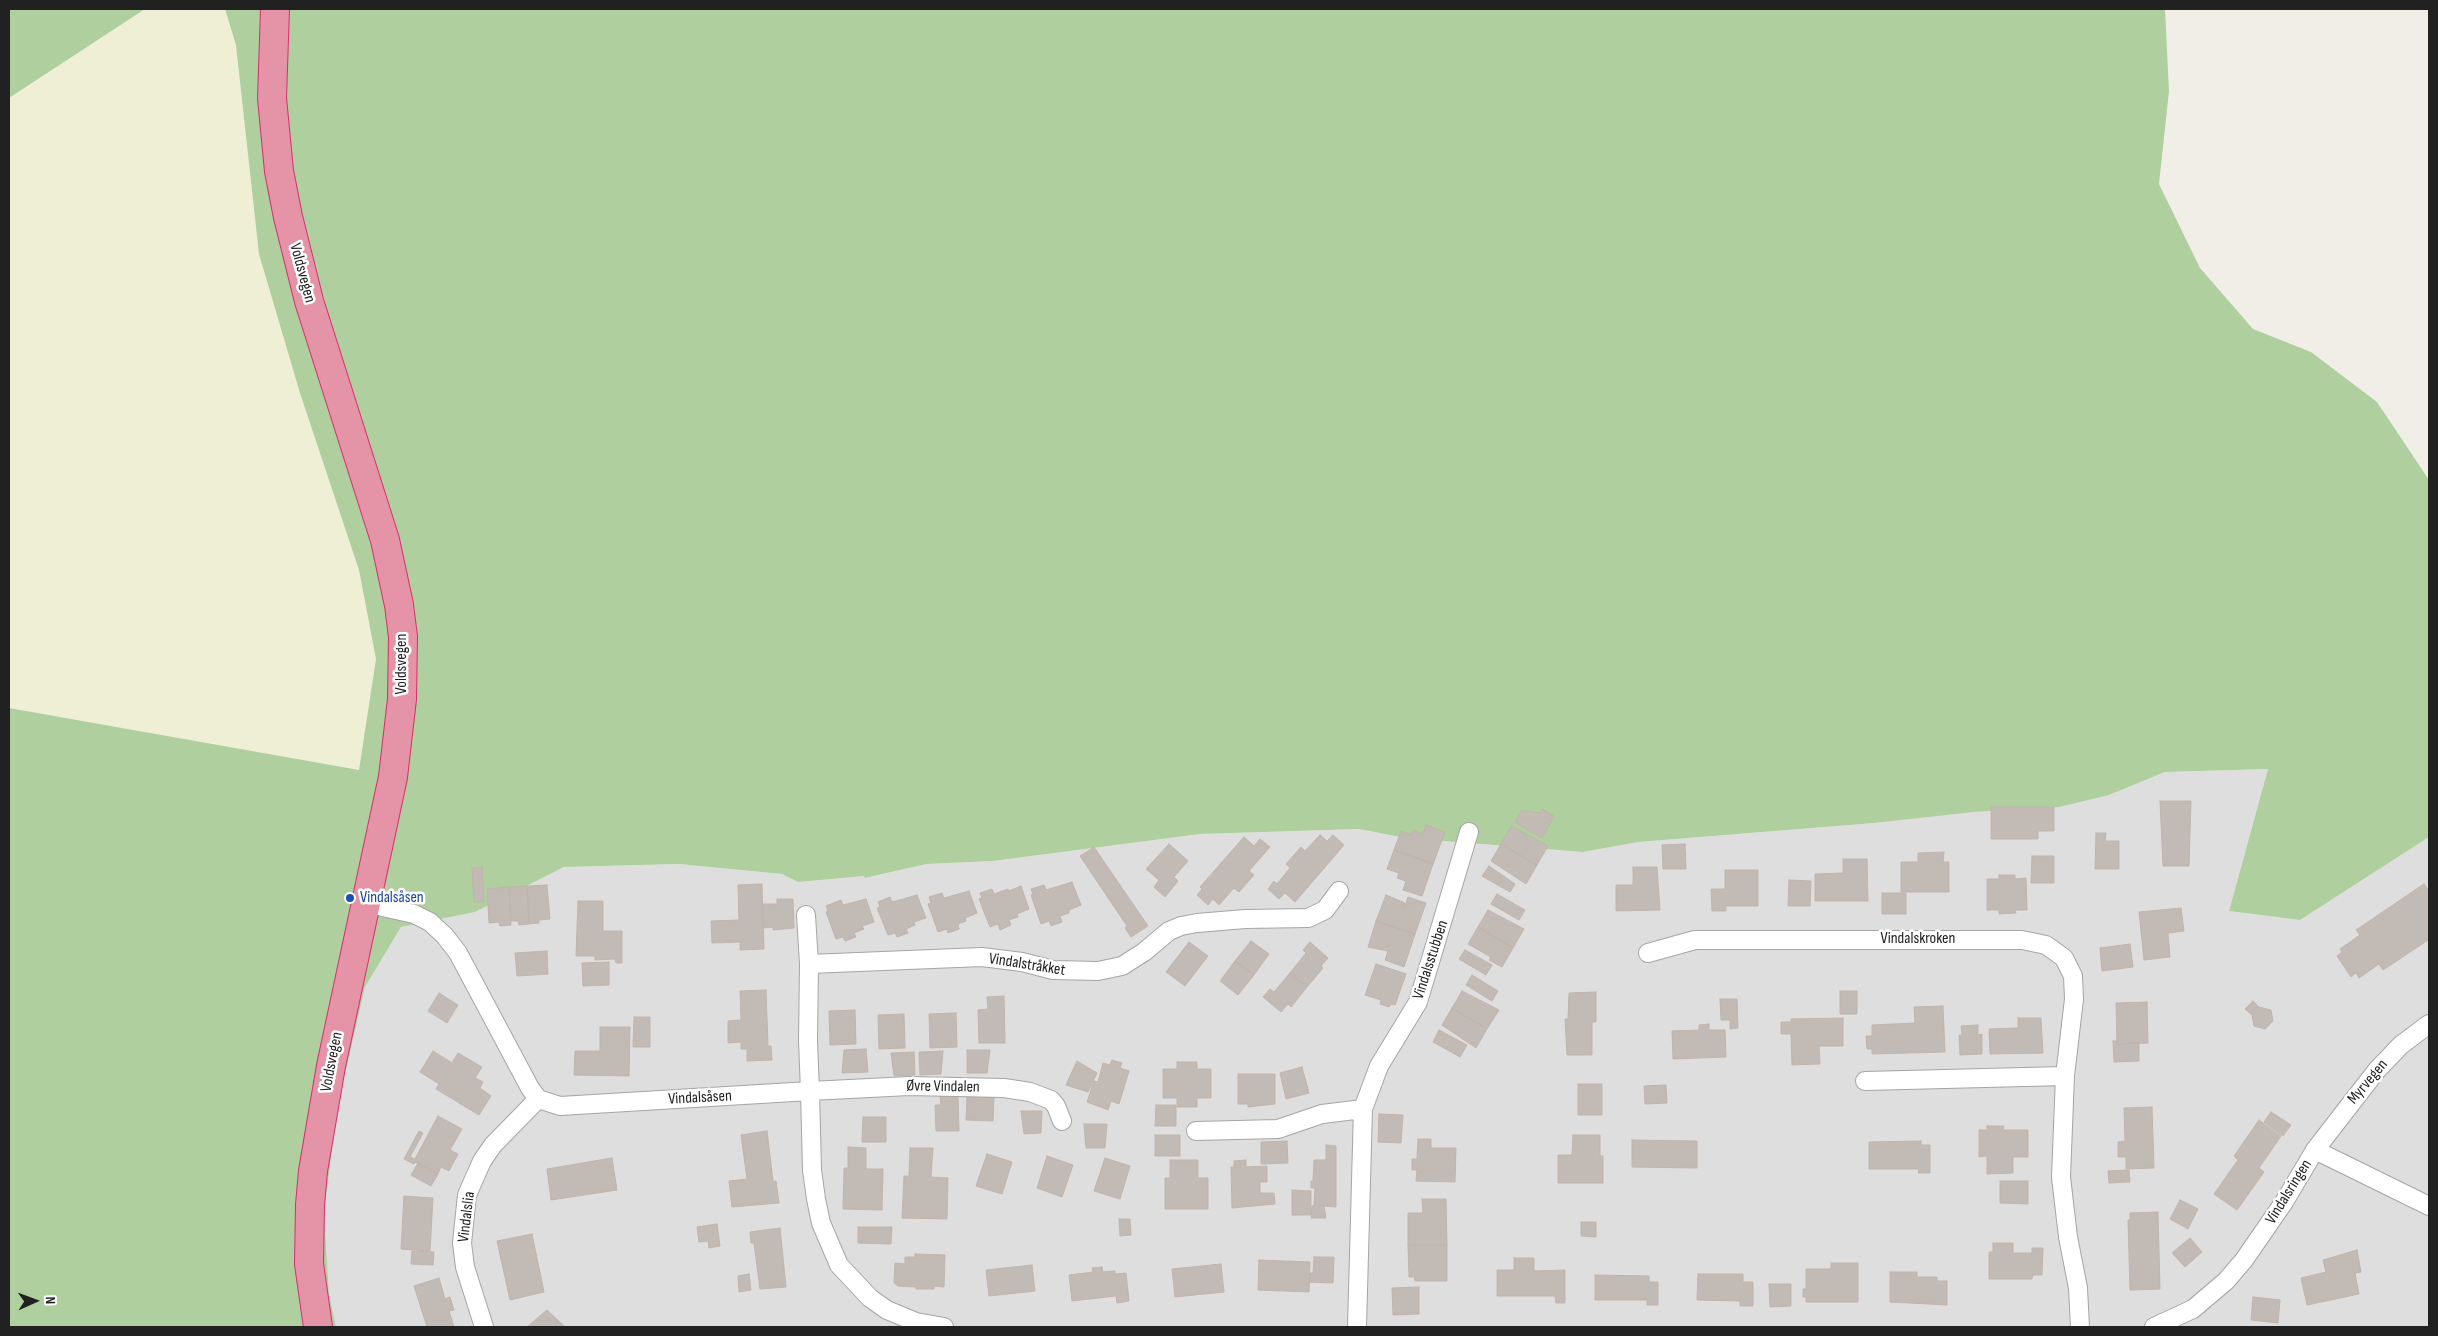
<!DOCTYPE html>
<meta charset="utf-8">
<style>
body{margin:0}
#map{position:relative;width:2438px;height:1336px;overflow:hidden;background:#f1eee8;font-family:"Sofia Sans Condensed",sans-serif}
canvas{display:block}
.frame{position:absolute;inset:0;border:10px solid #212121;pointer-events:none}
.north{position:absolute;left:10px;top:1276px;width:50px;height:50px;-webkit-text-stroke:4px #fff;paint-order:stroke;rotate:88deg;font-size:14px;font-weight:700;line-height:20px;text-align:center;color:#212121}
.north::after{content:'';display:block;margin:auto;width:18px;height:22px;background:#212121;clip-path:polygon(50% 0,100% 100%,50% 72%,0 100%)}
</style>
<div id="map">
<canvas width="2438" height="1336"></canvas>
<div class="frame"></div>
<div class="north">N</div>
</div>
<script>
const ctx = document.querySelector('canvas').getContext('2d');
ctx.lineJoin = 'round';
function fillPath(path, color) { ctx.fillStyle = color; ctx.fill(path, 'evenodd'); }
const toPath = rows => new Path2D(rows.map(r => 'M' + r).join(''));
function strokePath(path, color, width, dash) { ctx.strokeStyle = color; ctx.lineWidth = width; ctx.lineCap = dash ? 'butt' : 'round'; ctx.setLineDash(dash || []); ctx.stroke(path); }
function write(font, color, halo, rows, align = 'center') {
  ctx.font = font + ' "Sofia Sans Condensed",sans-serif'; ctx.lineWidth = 5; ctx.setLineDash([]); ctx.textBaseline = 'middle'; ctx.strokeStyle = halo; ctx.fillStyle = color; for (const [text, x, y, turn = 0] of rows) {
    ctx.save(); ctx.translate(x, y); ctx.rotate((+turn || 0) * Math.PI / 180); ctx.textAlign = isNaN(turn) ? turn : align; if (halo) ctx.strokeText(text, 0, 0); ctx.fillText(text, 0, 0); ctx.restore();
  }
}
fillPath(toPath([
 [2268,769,2229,911,2300,920,2429,837,2429,1327,336,1327,329,1294,324,1214,337,1109,365,987,401,927,475,912,564,867,679,864,782,874,798,882,864,876,866,878,926,864,993,861,1200,834,1359,829,1405,838,1583,852,1638,842,1874,823,2109,795,2165,772]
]), '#dfdede');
fillPath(toPath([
 [145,9,225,9,236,45,359,570,376,659,359,771,9,708,9,98]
]), '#eeefd5');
fillPath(toPath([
 [9,9,145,9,9,98],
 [225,9,2165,9,2169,91,2159,184,2200,268,2253,329,2311,352,2377,402,2429,480,2429,837,2300,920,2229,911,2268,769,2165,772,2109,795,2059,807,1973,812,1874,823,1638,842,1583,852,1405,838,1359,829,1200,834,993,861,926,864,865,878,864,876,798,882,782,874,679,864,564,867,475,912,401,927,365,987,337,1109,324,1214,329,1294,336,1327,9,1327,9,708,359,770,376,659,359,570,300,393,259,254,236,45]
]), '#afcf9f');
const building = toPath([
 [2160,801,2191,801,2189,866,2163,866,2160,801],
 [1991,807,2054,807,2054,831,2038,831,2038,839,1991,839,1991,807],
 [1542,809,1554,816,1542,838,1515,822,1522,810,1541,813,1542,809],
 [1426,825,1445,832,1433,864,1394,850,1401,831,1411,835,1413,830,1423,834,1426,825],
 [1511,826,1548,846,1537,865,1501,844,1511,826],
 [2096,833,2106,833,2105,841,2119,841,2119,869,2095,869,2096,833],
 [1320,835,1327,841,1333,835,1344,845,1295,902,1285,893,1279,899,1268,889,1274,881,1277,884,1290,868,1286,864,1301,847,1305,851,1320,835],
 [1244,837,1254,846,1260,839,1270,847,1249,871,1254,875,1239,892,1234,888,1219,905,1213,899,1208,905,1197,895,1202,889,1200,887,1244,837],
 [1169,844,1188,861,1174,877,1178,881,1165,897,1154,887,1159,880,1146,869,1169,844],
 [1501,844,1537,865,1526,884,1491,861,1501,844],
 [1685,844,1686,869,1663,869,1662,845,1685,844],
 [1094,847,1148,926,1131,937,1125,928,1127,926,1080,856,1094,847],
 [1394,850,1433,864,1422,896,1403,890,1406,881,1397,878,1399,873,1387,869,1394,850],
 [1944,852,1943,862,1949,862,1949,892,1901,892,1901,862,1918,862,1918,853,1944,852],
 [2032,856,2054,856,2054,883,2031,883,2032,856],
 [1843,859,1867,859,1868,901,1815,901,1815,874,1843,873,1843,859],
 [1489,866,1515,884,1510,892,1482,876,1489,866],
 [482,867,484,902,474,902,472,868,482,867],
 [1633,867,1657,867,1660,910,1616,911,1616,885,1633,885,1633,867],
 [1725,870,1758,870,1758,906,1726,906,1726,911,1712,911,1711,889,1725,889,1725,870],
 [1999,875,2015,875,2015,879,2026,878,2027,910,2015,910,2016,913,1999,914,1999,910,1987,910,1987,879,1999,879,1999,875],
 [1789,880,1811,881,1810,906,1788,906,1789,880],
 [1072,882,1081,905,1069,910,1069,913,1060,916,1062,922,1051,926,1049,921,1041,924,1031,895,1033,894,1031,889,1044,885,1046,890,1072,882],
 [762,884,764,949,740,950,740,942,712,943,711,921,739,920,738,885,762,884],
 [2424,884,2429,891,2429,942,2428,940,2383,970,2379,964,2359,978,2356,973,2351,977,2337,956,2342,952,2340,949,2360,935,2356,930,2424,884],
 [547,885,550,919,539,920,539,923,529,924,527,886,547,885],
 [527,886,529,924,519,925,518,921,511,921,509,887,527,886],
 [1021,886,1029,909,1017,914,1018,917,1009,920,1011,925,1000,930,998,924,990,927,979,899,982,898,980,893,992,889,994,894,1008,889,1010,895,1009,891,1021,886],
 [509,887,511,925,500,926,499,922,489,923,487,889,509,887],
 [969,891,977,913,965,918,966,921,958,924,959,929,948,933,947,929,938,932,928,904,931,903,929,897,942,893,944,898,969,891],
 [1882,893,1906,893,1906,914,1882,914,1882,893],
 [1497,894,1525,910,1519,920,1491,904,1497,894],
 [917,895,926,918,914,922,915,925,906,929,908,933,897,937,895,933,888,935,877,908,880,907,878,902,890,897,892,902,917,895],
 [1386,895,1405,903,1404,909,1408,897,1426,903,1415,934,1376,921,1386,895],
 [777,899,793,899,794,928,773,930,773,927,763,928,763,904,777,904,777,899],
 [866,899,874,922,862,926,864,929,854,933,856,937,845,941,843,937,836,939,826,912,828,911,826,906,841,900,843,905,866,899],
 [578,901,603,901,603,931,622,931,622,963,616,963,615,959,595,960,595,956,576,956,578,901],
 [2181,908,2184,931,2168,933,2170,957,2144,960,2139,912,2181,908],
 [1488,910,1524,929,1513,948,1478,927,1488,910],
 [1376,921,1415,934,1404,967,1385,960,1388,951,1368,947,1376,921],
 [1478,927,1513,948,1502,967,1489,960,1491,957,1468,944,1478,927],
 [1251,941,1269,954,1254,975,1235,961,1251,941],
 [1189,942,1208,956,1185,986,1166,972,1189,942],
 [1310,942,1328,958,1321,966,1323,968,1307,987,1290,973,1306,953,1303,950,1310,942],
 [2130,944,2133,967,2102,971,2100,948,2130,944],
 [1465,950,1492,965,1486,975,1459,959,1465,950],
 [547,951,548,974,517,976,515,953,547,951],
 [1235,961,1254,975,1238,995,1220,981,1235,961],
 [609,962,609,985,583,986,582,963,609,962],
 [1376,964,1406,974,1395,1005,1391,1004,1389,1007,1380,1004,1381,1000,1365,995,1376,964],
 [1290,973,1307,987,1291,1007,1288,1004,1281,1012,1263,997,1270,989,1274,992,1290,973],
 [1472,975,1498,991,1492,1001,1466,985,1472,975],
 [766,990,768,1046,771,1046,772,1060,747,1061,747,1049,741,1049,741,1042,728,1043,728,1021,741,1020,740,991,766,990],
 [1462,991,1499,1010,1487,1029,1452,1008,1462,991],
 [1840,991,1857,991,1857,1014,1840,1014,1840,991],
 [1596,992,1596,1022,1592,1022,1592,1055,1567,1055,1565,1019,1568,1019,1569,993,1596,992],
 [439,993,458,1005,447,1023,428,1011,439,993],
 [1004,996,1005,1043,979,1043,978,1010,988,1009,987,997,1004,996],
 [1720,999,1737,999,1738,1028,1730,1029,1730,1020,1721,1020,1720,999],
 [2253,1001,2259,1007,2271,1010,2273,1021,2265,1029,2254,1026,2252,1015,2245,1009,2253,1001],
 [2147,1002,2148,1043,2117,1044,2116,1003,2147,1002],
 [1943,1006,1945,1052,1872,1054,1872,1049,1867,1049,1866,1036,1872,1036,1872,1025,1915,1023,1914,1007,1943,1006],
 [1452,1008,1487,1029,1476,1048,1442,1025,1452,1008],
 [855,1010,856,1044,830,1045,829,1011,855,1010],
 [956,1013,957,1047,930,1048,929,1014,956,1013],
 [904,1014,905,1048,879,1049,878,1015,904,1014],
 [634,1017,650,1017,650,1047,633,1047,634,1017],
 [1843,1018,1843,1046,1819,1046,1820,1064,1792,1065,1791,1034,1781,1034,1781,1022,1791,1022,1791,1019,1843,1018],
 [2018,1018,2041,1018,2043,1053,1990,1054,1989,1029,2018,1028,2018,1018],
 [1709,1024,1709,1030,1725,1030,1726,1057,1673,1059,1672,1031,1699,1030,1699,1025,1709,1024],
 [1978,1025,1978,1035,1982,1034,1982,1054,1960,1055,1959,1035,1962,1035,1961,1026,1978,1025],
 [600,1027,630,1027,629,1076,574,1075,575,1051,600,1051,600,1027],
 [1439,1030,1467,1045,1460,1057,1433,1042,1439,1030],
 [2113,1041,2117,1041,2117,1044,2139,1043,2139,1061,2114,1062,2113,1041],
 [866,1049,868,1072,842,1073,844,1050,866,1049],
 [967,1050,990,1050,987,1073,967,1073,967,1050],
 [433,1051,452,1063,458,1053,482,1067,475,1078,483,1082,480,1088,491,1096,479,1115,436,1089,439,1084,420,1072,433,1051],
 [943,1051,941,1074,920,1075,919,1052,943,1051],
 [914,1052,915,1075,894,1076,891,1053,914,1052],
 [1112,1060,1122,1063,1120,1068,1129,1071,1119,1104,1111,1101,1108,1110,1087,1102,1094,1081,1098,1082,1103,1063,1110,1065,1112,1060],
 [1077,1061,1097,1073,1088,1092,1066,1085,1077,1061],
 [1177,1062,1197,1062,1197,1069,1211,1069,1211,1098,1197,1098,1197,1107,1177,1107,1177,1098,1163,1098,1163,1069,1177,1069,1177,1062],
 [1302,1067,1309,1093,1286,1099,1280,1073,1302,1067],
 [1238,1074,1275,1074,1275,1104,1248,1107,1248,1104,1238,1104,1238,1074],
 [1578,1084,1602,1084,1602,1115,1578,1115,1578,1084],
 [1666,1085,1667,1103,1645,1104,1644,1086,1666,1085],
 [940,1096,958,1096,959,1131,936,1131,935,1105,941,1105,940,1096],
 [967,1097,994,1097,993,1121,966,1120,967,1097],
 [1156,1105,1176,1105,1176,1126,1155,1126,1156,1105],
 [2152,1107,2154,1168,2126,1169,2126,1157,2118,1157,2118,1142,2125,1141,2124,1108,2152,1107],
 [1021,1111,1042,1111,1041,1133,1024,1134,1021,1111],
 [2271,1112,2291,1125,2283,1136,2264,1122,2271,1112],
 [1379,1114,1403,1115,1401,1143,1378,1142,1379,1114],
 [438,1116,462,1129,450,1150,458,1154,449,1171,441,1167,438,1174,415,1162,414,1164,404,1159,419,1131,423,1133,410,1157,415,1159,438,1116],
 [863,1117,886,1117,886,1142,862,1142,863,1117],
 [2259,1120,2281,1136,2259,1168,2264,1172,2237,1210,2214,1194,2238,1160,2234,1156,2259,1120],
 [1084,1124,1107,1124,1105,1148,1086,1148,1084,1124],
 [1987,1126,2004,1126,2003,1130,2028,1130,2028,1157,2013,1157,2013,1173,1987,1174,1987,1156,1979,1157,1979,1130,1987,1130,1987,1126],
 [767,1131,773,1181,776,1181,779,1203,732,1207,729,1181,747,1179,741,1135,767,1131],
 [1155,1135,1180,1135,1180,1156,1155,1156,1155,1135],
 [1573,1135,1600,1135,1600,1156,1603,1156,1603,1183,1558,1183,1558,1155,1572,1155,1573,1135],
 [1418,1139,1431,1139,1431,1148,1456,1148,1455,1182,1416,1181,1417,1170,1412,1170,1412,1159,1417,1159,1418,1139],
 [1632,1140,1697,1141,1697,1168,1632,1167,1632,1140],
 [1287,1141,1288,1163,1261,1164,1261,1142,1287,1141],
 [1921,1141,1921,1145,1930,1145,1930,1173,1918,1173,1919,1169,1869,1169,1869,1142,1921,1141],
 [1326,1145,1336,1146,1336,1207,1324,1206,1326,1218,1311,1218,1312,1206,1314,1206,1315,1188,1311,1188,1311,1181,1313,1181,1314,1160,1326,1160,1326,1145],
 [848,1147,866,1148,866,1169,883,1169,882,1210,843,1209,844,1168,848,1168,848,1147],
 [910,1148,933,1148,931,1177,948,1178,947,1219,902,1218,904,1176,909,1176,910,1148],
 [987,1154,1012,1162,1002,1194,976,1186,987,1154],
 [1047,1156,1073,1165,1062,1197,1037,1188,1047,1156],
 [612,1158,617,1190,551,1200,547,1169,612,1158],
 [1105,1158,1130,1166,1120,1199,1094,1191,1105,1158],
 [1170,1160,1198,1160,1198,1178,1208,1178,1208,1209,1165,1209,1165,1178,1170,1178,1170,1160],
 [1246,1160,1246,1167,1267,1166,1267,1182,1260,1182,1260,1193,1274,1193,1275,1204,1232,1208,1231,1167,1234,1167,1234,1161,1246,1160],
 [418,1163,438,1174,431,1186,411,1175,418,1163],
 [2129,1170,2130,1182,2109,1183,2108,1171,2129,1170],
 [2000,1181,2028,1181,2028,1204,2000,1203,2000,1181],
 [1292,1190,1311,1191,1311,1215,1292,1215,1292,1190],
 [404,1196,433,1198,430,1251,401,1249,404,1196],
 [1422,1199,1446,1199,1447,1245,1408,1245,1408,1213,1423,1213,1422,1199],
 [2180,1200,2198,1209,2188,1229,2170,1219,2180,1200],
 [2158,1212,2160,1289,2130,1290,2128,1220,2130,1220,2130,1213,2158,1212],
 [1119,1219,1130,1219,1131,1235,1120,1236,1119,1219],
 [1581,1222,1596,1222,1596,1237,1581,1236,1581,1222],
 [717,1224,720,1246,709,1248,708,1241,699,1242,697,1227,717,1224],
 [858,1227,892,1227,891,1244,858,1243,858,1227],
 [780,1228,786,1287,760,1289,754,1243,751,1243,750,1232,780,1228],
 [532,1234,544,1292,510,1300,497,1241,532,1234],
 [2190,1238,2202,1252,2185,1267,2172,1253,2190,1238],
 [1993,1243,2013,1243,2013,1253,2032,1253,2032,1248,2043,1248,2042,1275,2033,1275,2032,1279,1989,1279,1989,1252,1993,1252,1993,1243],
 [1408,1245,1447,1245,1447,1281,1415,1281,1414,1277,1409,1277,1408,1245],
 [2357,1250,2361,1272,2355,1273,2359,1294,2307,1305,2301,1278,2326,1272,2323,1260,2357,1250],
 [412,1251,434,1252,433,1265,411,1264,412,1251],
 [915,1254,945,1255,944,1287,934,1286,934,1289,916,1289,916,1287,898,1286,894,1283,895,1263,905,1264,905,1257,915,1257,915,1254],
 [1314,1257,1334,1257,1333,1283,1309,1282,1310,1273,1313,1273,1314,1257],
 [1514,1258,1534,1258,1534,1271,1565,1270,1565,1303,1556,1303,1555,1296,1497,1296,1497,1270,1514,1270,1514,1258],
 [1259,1260,1310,1262,1309,1292,1258,1290,1259,1260],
 [1831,1263,1858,1263,1858,1302,1806,1302,1806,1297,1803,1297,1803,1289,1806,1289,1806,1269,1831,1269,1831,1263],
 [1221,1264,1224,1292,1175,1297,1172,1269,1221,1264],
 [1032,1265,1035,1291,989,1296,986,1270,1032,1265],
 [1102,1267,1103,1272,1115,1271,1115,1274,1126,1273,1129,1301,1117,1303,1116,1296,1072,1301,1069,1275,1093,1272,1092,1268,1102,1267],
 [1890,1272,1917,1272,1917,1277,1937,1277,1937,1281,1947,1281,1947,1305,1890,1302,1890,1272],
 [749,1274,751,1290,739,1292,738,1276,749,1274],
 [1698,1274,1743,1274,1743,1282,1753,1282,1753,1306,1740,1306,1740,1301,1697,1300,1698,1274],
 [1595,1275,1649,1276,1649,1282,1658,1282,1658,1305,1647,1305,1647,1300,1595,1300,1595,1275],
 [439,1278,445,1299,450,1297,454,1310,449,1311,454,1327,427,1327,414,1286,439,1278],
 [1769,1284,1791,1284,1791,1306,1770,1307,1769,1284],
 [1419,1287,1419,1314,1393,1315,1392,1288,1419,1287],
 [2253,1297,2280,1300,2278,1323,2251,1320,2253,1297],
 [547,1310,565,1327,527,1327,547,1310]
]);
fillPath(building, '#c2bab5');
strokePath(building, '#c3b4ab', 1);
const street = toPath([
 [365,903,414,914,430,922,445,936,458,953,530,1088,538,1099,560,1106,810,1091,808,1041,809,964,806,915],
 [1648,953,1695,940,2022,940,2046,945,2064,958,2073,976,2074,999,2065,1076,2061,1177,2068,1237,2078,1288,2080,1327],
 [809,964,982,957,1022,962,1053,970,1098,971,1122,966,1144,952,1169,931,1181,926,1197,923,1245,919,1308,918,1325,910,1339,891],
 [1865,1081,2065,1076],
 [1196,1131,1278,1129,1322,1114,1363,1109],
 [2315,1150,2377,1070,2401,1045,2429,1024],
 [484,1327,465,1267,462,1243,467,1195,482,1161,493,1145,538,1099],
 [944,1327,916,1322,887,1310,870,1298,839,1265,821,1223,816,1199,812,1170,810,1091,909,1086,1004,1088,1030,1092,1051,1100,1056,1106,1062,1121],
 [1357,1327,1363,1109,1379,1066,1418,1002,1469,832],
 [2154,1327,2193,1309,2226,1281,2244,1260,2284,1202,2315,1150,2429,1206]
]);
const highway = toPath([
 [275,9,272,98,279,171,288,217,309,301,385,540,399,605,403,637,402,699,393,777,331,1066,313,1171,310,1205,309,1264,318,1327]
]);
strokePath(street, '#a5a5a5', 20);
strokePath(highway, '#d72e6e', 30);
strokePath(street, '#fff', 18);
strokePath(highway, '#e593a6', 28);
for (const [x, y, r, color] of [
 [350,898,5,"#1a4fb4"]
]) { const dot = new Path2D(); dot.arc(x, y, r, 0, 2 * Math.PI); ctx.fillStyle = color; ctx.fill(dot); strokePath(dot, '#fff', 2); }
write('16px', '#212121', '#fff', [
 ["Voldsvegen",302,273,75],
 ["Voldsvegen",402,664,-90],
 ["Vindalskroken",1918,939],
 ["Vindalsstubben",1431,960,-72],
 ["Vindalstråkket",1027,965,9],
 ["Voldsvegen",332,1062,-79],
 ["Myrvegen",2368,1082,-50],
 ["Øvre Vindalen",943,1087,1],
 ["Vindalsåsen",700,1098,-3],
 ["Vindalsringen",2289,1192,-58],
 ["Vindalslia",467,1217,-83]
]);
write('16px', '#164399', '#fff', [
 ["Vindalsåsen",360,898]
], 'left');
</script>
